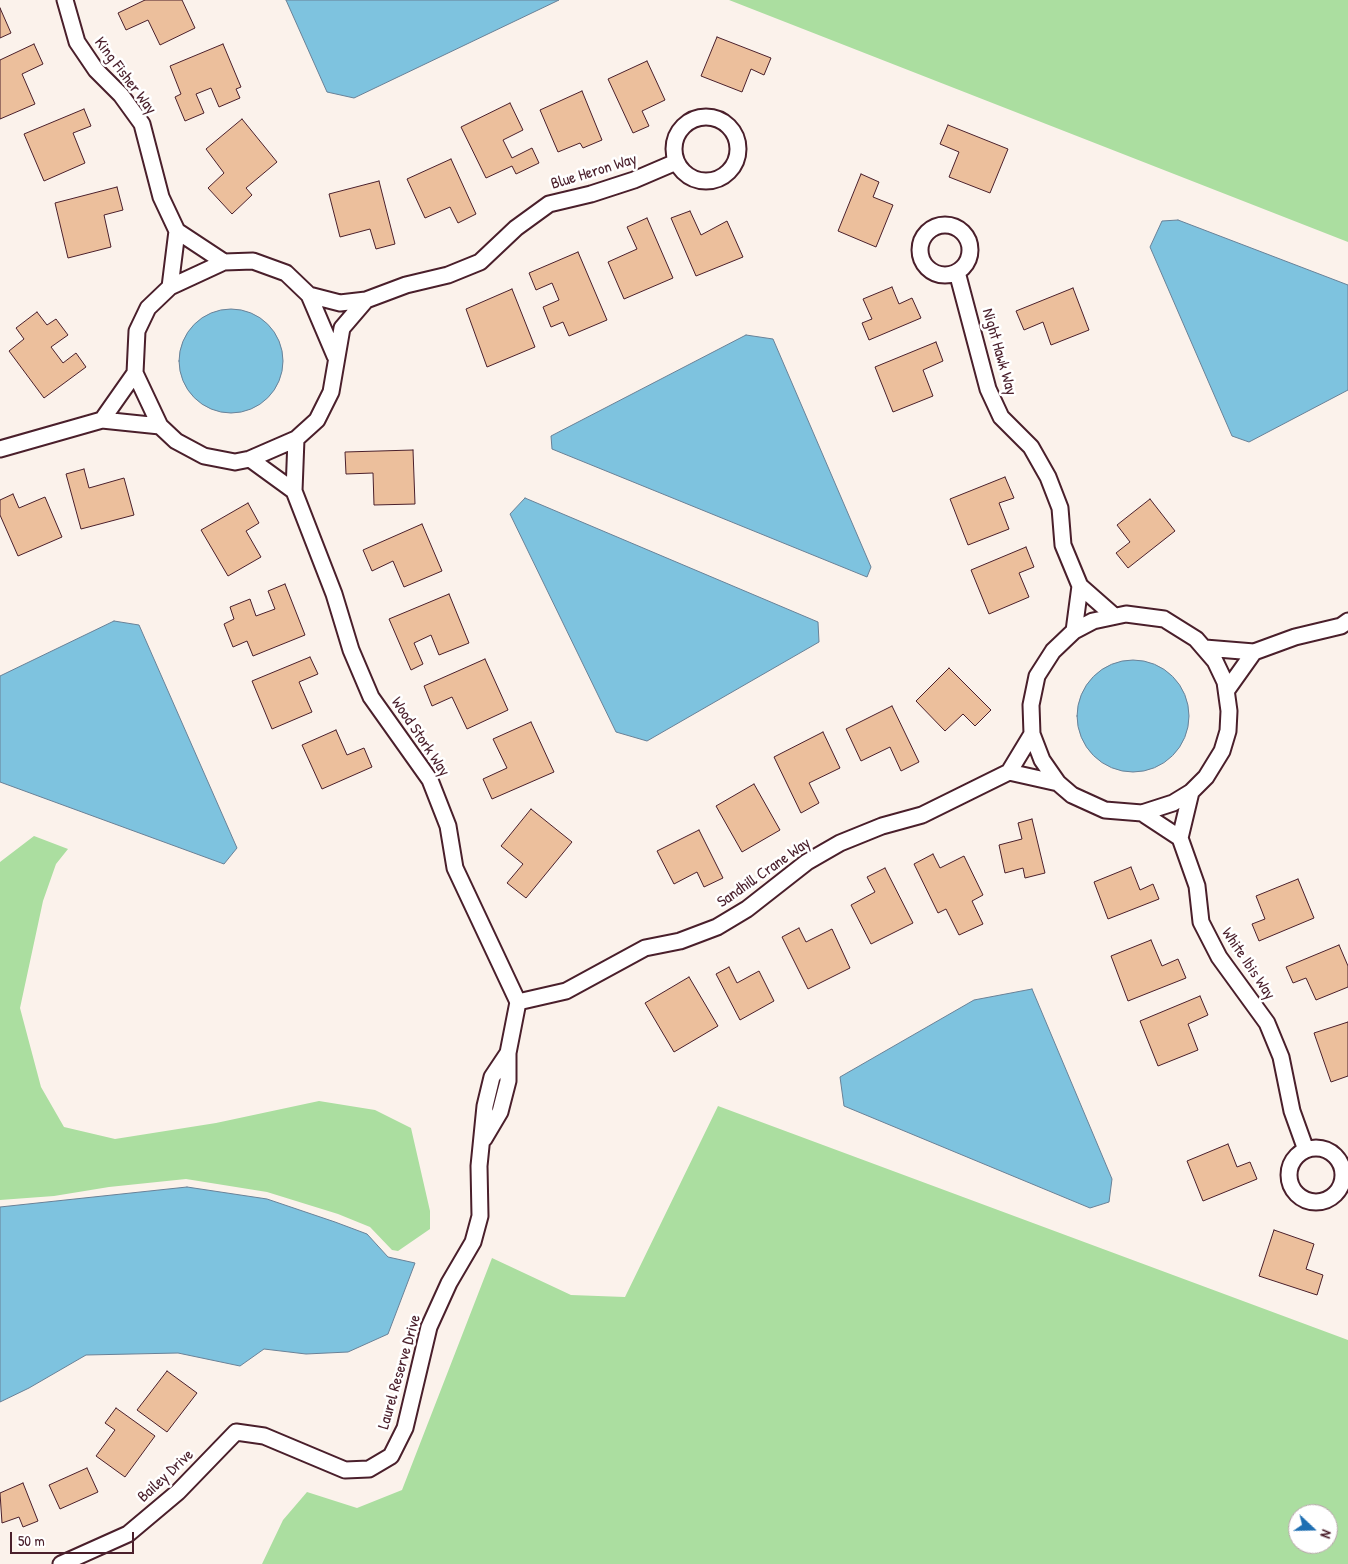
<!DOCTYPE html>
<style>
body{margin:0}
#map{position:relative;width:1348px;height:1564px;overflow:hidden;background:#fbf2eb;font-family:"Patrick Hand",sans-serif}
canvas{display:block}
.north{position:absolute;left:1288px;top:1504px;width:50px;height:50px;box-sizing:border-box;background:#fff;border:1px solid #b7a5aa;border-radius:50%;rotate:111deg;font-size:14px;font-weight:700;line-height:20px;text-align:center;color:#4a1f2b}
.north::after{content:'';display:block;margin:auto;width:18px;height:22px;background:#1f6fb2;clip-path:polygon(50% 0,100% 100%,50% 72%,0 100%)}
.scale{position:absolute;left:10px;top:1532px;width:124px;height:22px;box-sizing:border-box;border:2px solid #4a1f2b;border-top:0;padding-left:6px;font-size:15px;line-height:18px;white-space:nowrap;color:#4a1f2b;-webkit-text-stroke:4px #fff;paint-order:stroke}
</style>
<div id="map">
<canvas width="1348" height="1564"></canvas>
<div class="north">N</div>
<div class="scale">50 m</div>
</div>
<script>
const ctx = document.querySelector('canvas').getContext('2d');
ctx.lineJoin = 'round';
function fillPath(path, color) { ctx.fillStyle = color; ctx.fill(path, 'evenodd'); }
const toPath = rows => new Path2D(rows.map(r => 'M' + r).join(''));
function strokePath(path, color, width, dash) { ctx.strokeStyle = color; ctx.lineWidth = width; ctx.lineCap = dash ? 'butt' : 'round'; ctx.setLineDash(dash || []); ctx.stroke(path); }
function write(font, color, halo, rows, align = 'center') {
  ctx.font = font + ' "Patrick Hand",sans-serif'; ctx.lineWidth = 5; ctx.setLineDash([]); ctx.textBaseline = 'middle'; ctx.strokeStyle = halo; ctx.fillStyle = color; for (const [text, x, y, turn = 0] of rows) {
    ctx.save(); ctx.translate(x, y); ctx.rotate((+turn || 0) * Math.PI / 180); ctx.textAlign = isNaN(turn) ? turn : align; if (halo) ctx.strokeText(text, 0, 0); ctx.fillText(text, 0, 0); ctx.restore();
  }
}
fillPath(toPath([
 [729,0,1348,0,1348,242,908,70],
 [34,836,68,849,56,864,43,901,20,1008,41,1087,64,1127,115,1139,216,1123,319,1101,375,1110,411,1128,430,1211,430,1229,398,1251,392,1250,370,1227,338,1214,267,1192,186,1179,109,1187,54,1196,0,1200,0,862],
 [718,1106,1348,1340,1348,1564,262,1564,283,1520,307,1492,357,1508,402,1490,492,1258,571,1295,625,1297],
 [1298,1514,1328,1514,1328,1544,1298,1544]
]), '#abdea0');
const water = toPath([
 [286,0,559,0,354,98,327,92,286,0],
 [1178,220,1348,285,1348,390,1249,442,1232,436,1150,247,1162,221,1178,220],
 '179 361a52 52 0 1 1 104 0a52 52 0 1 1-104 0Z',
 [746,335,773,339,871,567,867,577,552,449,551,436,746,335],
 [525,498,818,622,819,642,647,741,616,732,510,514,525,498],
 [114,621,139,625,237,848,224,864,0,782,0,676,114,621],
 '1077 716a56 56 0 1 1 112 0a56 56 0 1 1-112 0Z',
 [1032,989,1112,1179,1109,1202,1090,1208,844,1106,840,1077,974,1000,1032,989],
 [187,1187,267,1199,335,1222,367,1234,388,1257,415,1263,388,1334,348,1352,306,1354,264,1349,240,1366,178,1353,86,1355,29,1388,0,1402,0,1207,187,1187]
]);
fillPath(water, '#7ec3df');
strokePath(water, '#698197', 1);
const building = toPath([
 [145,0,182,0,195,28,160,45,148,20,126,30,118,13,145,0],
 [0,8,11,33,0,38,0,8],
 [717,37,771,58,764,75,751,69,742,92,701,76,717,37],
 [34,44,43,64,22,74,35,104,0,119,0,60,34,44],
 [223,44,241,87,236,89,240,98,219,107,211,88,196,94,204,113,185,121,175,97,181,94,170,66,223,44],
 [647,61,665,100,642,111,649,126,633,133,608,79,647,61],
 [582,91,602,140,583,148,580,143,558,152,540,110,582,91],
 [510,103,523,130,503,140,512,158,532,148,539,163,516,174,512,166,486,178,461,127,510,103],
 [84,109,91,126,73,133,85,163,44,181,24,134,84,109],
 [242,119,277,162,246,188,252,195,232,214,208,188,224,173,206,149,242,119],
 [948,125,1008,149,990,193,949,177,959,152,940,144,948,125],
 [451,159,476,214,458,223,450,207,425,218,407,179,451,159],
 [861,174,879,182,873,197,893,205,876,247,838,231,861,174],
 [379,181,395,244,376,249,370,229,340,237,329,194,379,181],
 [117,187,123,210,104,215,111,247,68,258,55,203,117,187],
 [690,211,701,235,727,221,743,257,696,276,671,218,690,211],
 [647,218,673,278,624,299,608,262,637,249,627,227,647,218],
 [578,252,607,320,569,336,563,322,551,327,543,307,559,300,552,283,536,290,529,273,578,252],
 [892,287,899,304,912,298,921,318,869,340,862,323,872,319,863,299,892,287],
 [1073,288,1089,330,1051,345,1043,322,1024,330,1016,311,1073,288],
 [512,289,535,347,487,367,466,309,512,289],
 [37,312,47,325,56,319,68,335,51,347,63,363,76,353,86,367,44,398,9,351,24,339,16,328,37,312],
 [936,342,943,361,923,370,933,396,893,412,875,367,936,342],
 [413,450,415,504,374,505,373,473,346,474,345,452,413,450],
 [84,469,89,488,124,478,134,515,81,529,66,474,84,469],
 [1005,477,1014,498,999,503,1009,529,968,545,950,499,1005,477],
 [13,494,19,508,45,497,62,537,18,556,0,515,0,500,13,494],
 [1150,499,1175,531,1128,568,1116,553,1130,542,1117,525,1150,499],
 [248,503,259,523,246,531,261,557,228,576,201,530,248,503],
 [422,524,442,571,404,587,393,561,372,571,363,550,422,524],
 [1026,547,1034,567,1019,573,1029,597,989,614,971,570,1026,547],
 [285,584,305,635,253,656,247,641,233,647,224,624,234,619,230,607,250,599,256,616,275,609,268,591,285,584],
 [449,594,469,643,439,655,431,635,414,643,423,664,411,670,389,619,449,594],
 [310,657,318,674,299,682,312,712,272,729,252,681,310,657],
 [485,659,508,710,467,729,452,697,432,706,424,686,485,659],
 [949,668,991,710,975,726,963,714,945,731,916,701,949,668],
 [892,706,919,762,901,771,890,747,861,761,846,729,892,706],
 [531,722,554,772,492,799,483,779,507,768,493,739,531,722],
 [336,730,347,755,364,748,372,767,322,789,302,745,336,730],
 [823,732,840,768,809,783,819,803,801,813,774,757,823,732],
 [754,784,780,830,742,852,716,806,754,784],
 [531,809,572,842,526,898,507,883,523,864,501,846,531,809],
 [1032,819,1045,873,1025,878,1023,868,1005,873,999,845,1022,839,1018,823,1032,819],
 [699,830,723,878,704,887,697,872,674,884,657,851,699,830],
 [933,854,940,868,964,856,983,895,972,901,983,924,959,935,946,909,938,913,914,864,933,854],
 [1131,867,1140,890,1153,884,1159,899,1108,919,1094,882,1131,867],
 [885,868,913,923,871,944,851,905,875,892,867,877,885,868],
 [1298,879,1314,918,1259,941,1252,924,1265,919,1256,896,1298,879],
 [799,928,806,942,832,929,850,968,808,989,782,937,799,928],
 [1151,940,1162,966,1178,959,1186,978,1128,1001,1111,956,1151,940],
 [1339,945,1348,966,1348,987,1316,1000,1306,978,1293,983,1286,967,1339,945],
 [729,967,737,983,759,971,774,1001,740,1020,716,974,729,967],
 [689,977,718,1026,674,1052,645,1003,689,977],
 [1200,996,1208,1015,1188,1024,1198,1050,1158,1066,1140,1021,1200,996],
 [1348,1022,1348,1076,1331,1082,1314,1033,1348,1022],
 [1228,1144,1237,1167,1250,1162,1257,1179,1203,1201,1187,1161,1228,1144],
 [1274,1230,1314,1244,1306,1269,1323,1275,1317,1295,1259,1276,1274,1230],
 [167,1371,197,1393,167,1432,137,1410,167,1371],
 [116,1408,155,1436,125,1477,96,1456,115,1430,105,1423,116,1408],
 [87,1468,98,1492,60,1509,49,1485,87,1468],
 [23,1483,38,1521,23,1527,19,1517,2,1523,0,1493,23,1483]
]);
fillPath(building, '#ecbf9c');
strokePath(building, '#4a1f2b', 1);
const minor = toPath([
 [65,0,77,42,96,70,121,95,142,124,161,197,177,231,224,262],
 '674 149a32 32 0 1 1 64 0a32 32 0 1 1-64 0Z',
 '920 250a25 25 0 1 1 50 0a25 25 0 1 1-50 0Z',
 [957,272,988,389,1001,417,1031,447,1048,477,1060,508,1063,545,1080,586,1074,631],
 [170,287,177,231],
 [309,295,340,303,366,300,406,285,448,275,480,262,516,228,549,204,591,194,634,180,676,162],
 [335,356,309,295,286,273,253,261,224,262,170,287,148,308,137,331,135,373,160,426,176,441,204,456,235,462,250,459,296,439,317,420,331,392,342,328,366,300],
 [102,420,135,373],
 [296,439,294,491,334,594,351,650,371,697,430,780,448,826,455,868,518,1002],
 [0,449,102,420,160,426],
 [250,459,294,491],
 [1080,586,1113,615],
 [1205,648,1254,652,1295,637,1341,626,1348,621],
 [1227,690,1254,652],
 [1009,772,1032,734],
 [1142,813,1180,838,1197,886,1201,922,1219,957,1267,1023,1281,1057,1292,1111,1306,1150],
 [1180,838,1191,792],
 [518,1002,566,991,645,948,680,941,717,927,747,909,807,862,840,843,882,826,922,815,1009,772,1058,783,1072,795,1105,810,1142,813,1173,803,1191,792,1206,777,1222,751,1228,731,1229,711,1225,682,1215,661,1196,639,1164,619,1126,614,1093,621,1074,631,1053,651,1037,676,1031,705,1032,734,1042,760,1058,783],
 [484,1139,500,1112,508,1081,508,1053,518,1002],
 '1289 1175a27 27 0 1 1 54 0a27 27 0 1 1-54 0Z',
 [61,1564,128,1534,178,1492,236,1432,264,1436,345,1470,369,1469,391,1456,405,1428,429,1327,449,1283,473,1242,480,1216,479,1166,485,1106,492,1077,508,1053]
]);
strokePath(minor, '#4a1f2b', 19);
strokePath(minor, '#fff', 15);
write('16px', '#4a1f2b', '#fff', [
 ["King Fisher Way",125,76,53],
 ["Blue Heron Way",594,172,-17],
 ["Night Hawk Way",999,352,74],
 ["Wood Stork Way",420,737,56],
 ["Sandhill Crane Way",764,873,-35],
 ["White Ibis Way",1248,964,56],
 ["Laurel Reserve Drive",400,1372,-74],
 ["Bailey Drive",166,1476,-43]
]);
</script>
